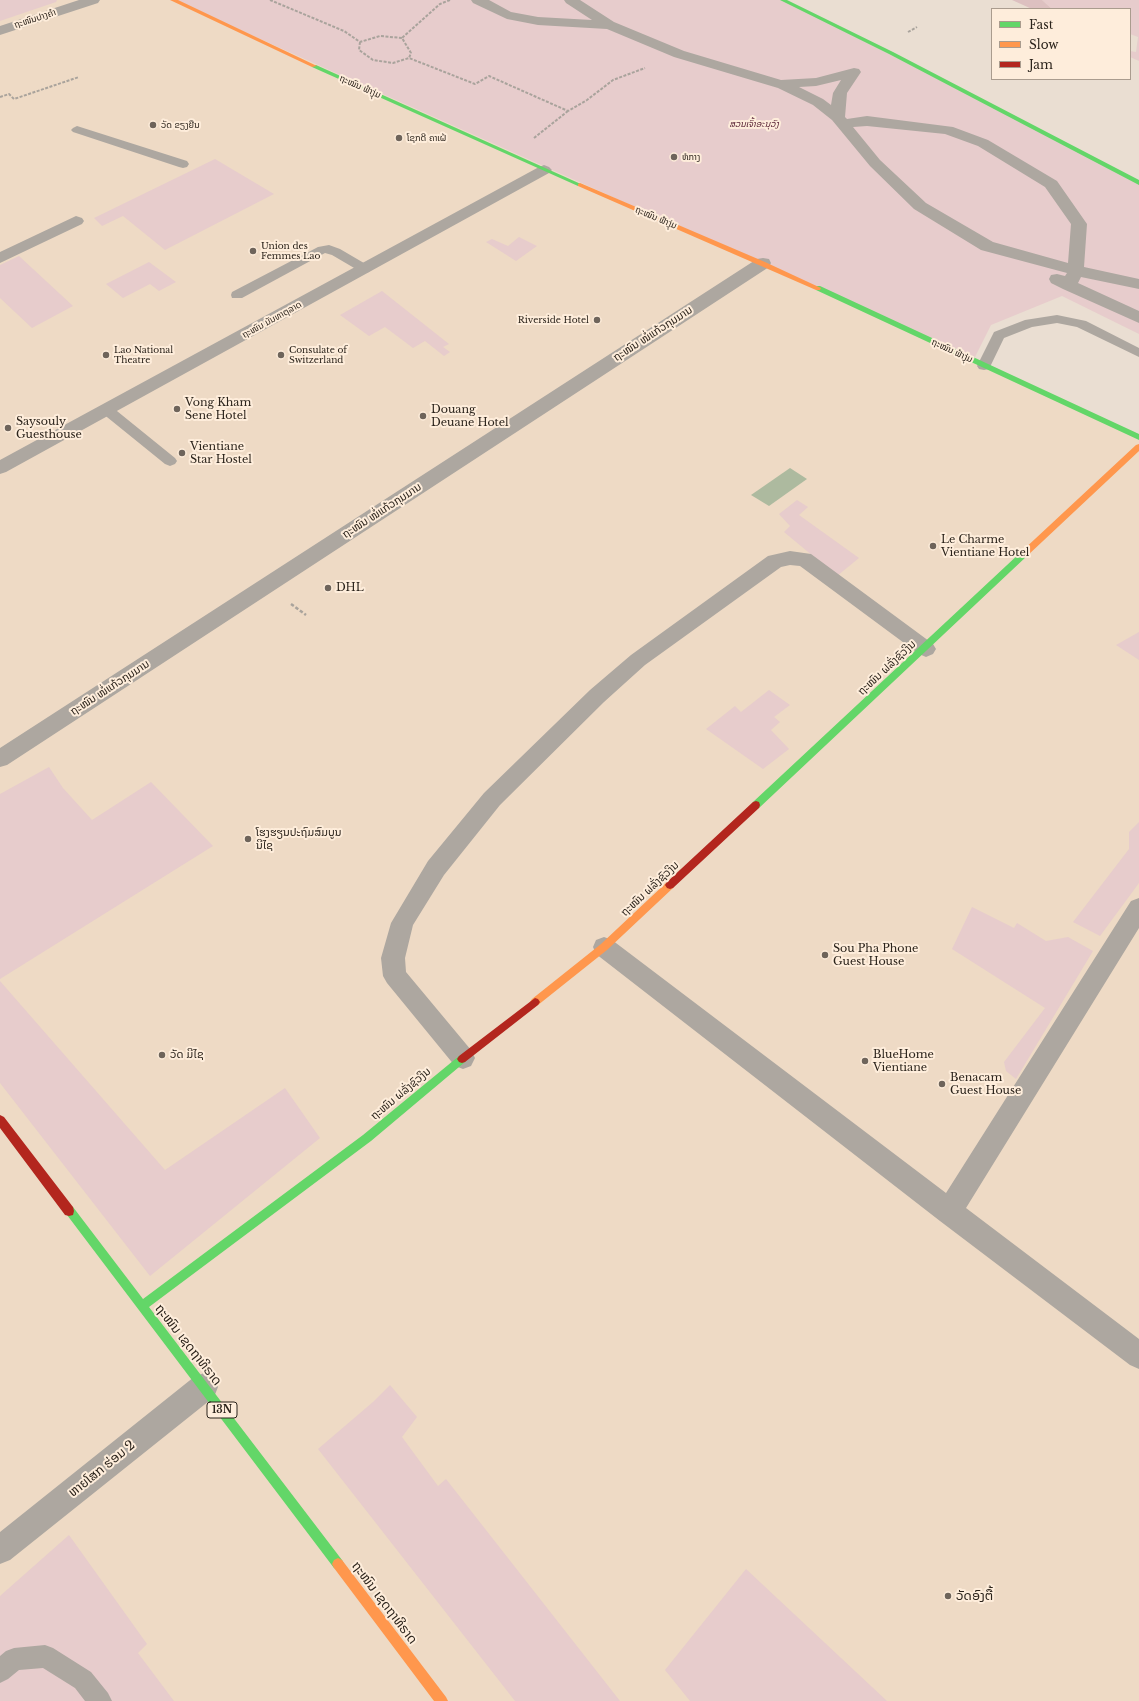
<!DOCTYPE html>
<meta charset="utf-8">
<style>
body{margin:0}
#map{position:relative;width:1139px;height:1701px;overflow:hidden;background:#eaded2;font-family:"Libre Baskerville",serif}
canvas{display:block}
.legend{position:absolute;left:991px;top:8px;width:140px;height:72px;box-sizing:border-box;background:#feeddb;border:1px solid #aa9c8e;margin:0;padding:5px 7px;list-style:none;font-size:12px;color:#2b231b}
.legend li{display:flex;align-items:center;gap:8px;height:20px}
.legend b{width:20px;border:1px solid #aa9c8e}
</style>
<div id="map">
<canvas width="1139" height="1701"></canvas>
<ul class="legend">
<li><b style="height:5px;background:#63d668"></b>Fast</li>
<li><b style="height:5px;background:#ff974d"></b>Slow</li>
<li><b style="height:5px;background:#b3261e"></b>Jam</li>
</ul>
</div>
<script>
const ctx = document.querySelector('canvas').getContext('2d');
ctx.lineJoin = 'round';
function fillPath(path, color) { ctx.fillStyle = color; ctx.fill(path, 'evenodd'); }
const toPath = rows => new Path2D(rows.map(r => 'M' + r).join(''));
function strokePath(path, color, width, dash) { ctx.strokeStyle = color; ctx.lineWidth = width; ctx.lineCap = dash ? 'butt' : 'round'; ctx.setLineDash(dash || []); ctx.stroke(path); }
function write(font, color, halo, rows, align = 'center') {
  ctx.font = font + ' "Libre Baskerville","Noto Sans Lao",serif'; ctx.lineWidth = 4; ctx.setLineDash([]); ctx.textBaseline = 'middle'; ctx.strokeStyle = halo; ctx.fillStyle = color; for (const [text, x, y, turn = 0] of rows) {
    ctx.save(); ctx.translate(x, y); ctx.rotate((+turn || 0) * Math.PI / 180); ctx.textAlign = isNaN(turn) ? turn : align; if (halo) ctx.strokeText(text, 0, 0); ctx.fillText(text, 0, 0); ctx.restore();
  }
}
fillPath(toPath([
 [0,0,173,0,1139,434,1139,1701,0,1701]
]), '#eedac5');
fillPath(toPath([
 [0,0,57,0,56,2,0,21],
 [173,0,783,0,1139,181,1139,334,1062,296,991,325,974,359],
 [1042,0,1139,0,1139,61,1130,57,1130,51,1136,52,1138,37,1130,34,1130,9,1052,9],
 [215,159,274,194,165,250,123,216,102,226,94,218],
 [519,237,537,246,516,261,486,242,492,239,508,246],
 [19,256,73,306,32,328,0,298,0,265],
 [149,262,176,282,159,291,150,284,123,298,106,284],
 [382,291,449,344,443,347,450,352,444,356,425,341,413,348,385,327,369,336,340,315],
 [797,500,808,507,799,515,859,558,837,576,784,532,790,526,779,514],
 [1139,632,1139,660,1116,645],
 [769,690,790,705,774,717,780,722,771,730,789,749,763,769,706,729,735,706,741,712],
 [49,767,63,788,92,820,151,782,213,846,0,979,0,794],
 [1139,822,1139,883,1100,936,1073,922,1129,849,1129,832],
 [972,907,1014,928,1017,923,1046,941,1068,937,1093,951,1016,1079,1006,1071,1004,1062,1045,1008,952,949],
 [0,981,165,1170,285,1088,320,1138,150,1276,0,1083],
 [390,1385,417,1417,402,1437,438,1486,446,1479,620,1701,515,1701,318,1449,373,1402],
 [69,1535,147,1644,138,1653,174,1701,0,1701,0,1596],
 [746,1569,887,1701,690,1701,665,1670]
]), '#e7cccc');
fillPath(toPath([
 [1012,0,1042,0,1052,9,1032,9]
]), '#ddc0c0');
fillPath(toPath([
 [790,468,807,479,769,506,751,495]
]), '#adba9f');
strokePath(toPath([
 [270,0,344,31,360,42,380,36,402,38],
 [450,0,440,4,402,38,411,53,409,58,475,84,489,76,568,111,587,100,613,80,645,68],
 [908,32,917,27],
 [360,42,359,50,373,60,393,63,409,58],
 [0,97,9,94,14,99,79,77],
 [534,138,568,111]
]), '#a9a39c', 2, [3, 1.5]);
strokePath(toPath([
 [291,604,306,615]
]), '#a9a39c', 2.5, [3.5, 2]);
fillPath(toPath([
 [77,126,187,161,189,164,187,167,183,168,179,167,73,132,71,130,73,128,77,126],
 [329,245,340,249,369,266,371,269,369,272,365,273,361,272,332,255,325,253,242,298,232,298,231,295,232,292,318,247,329,245],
 [1057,315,1086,321,1139,348,1139,357,1077,327,1057,323,1032,327,1004,338,989,369,984,370,979,369,977,366,994,332,1025,320,1057,315],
 [107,405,112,407,175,458,177,461,175,464,170,466,165,464,102,413,100,410,102,407,107,405],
 [45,1645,53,1648,91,1672,108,1693,112,1701,85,1701,75,1688,43,1668,19,1670,8,1679,0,1683,0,1656,6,1651,14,1648,45,1645]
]), '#ada7a0');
fillPath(toPath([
 [79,0,100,0,98,3,0,35,0,26,79,0],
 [471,0,489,0,511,12,538,17,592,20,566,3,564,0,580,0,614,22,684,51,781,80,816,78,854,68,859,69,861,72,847,93,845,117,847,119,867,116,953,127,988,140,1057,181,1087,224,1084,267,1139,279,1139,289,1081,277,1078,283,1139,311,1139,323,1063,289,1051,283,1049,279,1051,275,1057,274,1065,276,1067,273,981,250,914,209,870,166,832,120,813,105,778,88,674,57,607,29,538,25,507,19,473,3,471,0],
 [841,80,833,93,831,105,823,99,799,87,816,86,841,80],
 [867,126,945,134,978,146,1045,187,1071,224,1068,263,993,242,926,203,880,160,853,127,867,126],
 [544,165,549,167,552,170,549,173,6,472,0,474,0,460,539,167,544,165],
 [76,216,82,218,84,221,82,224,0,263,0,252,76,216],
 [763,258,769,259,771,263,769,267,7,765,0,767,0,748,757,259,763,258],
 [790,551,811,554,933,644,936,649,933,654,926,657,919,654,800,566,790,565,781,567,645,665,604,702,500,805,444,875,413,925,405,958,406,972,471,1050,475,1058,471,1066,463,1069,455,1066,387,983,383,976,381,958,391,923,428,861,484,793,590,690,631,655,768,556,790,551],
 [1139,898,1139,928,966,1208,1139,1339,1139,1369,1130,1365,940,1221,596,954,593,947,596,940,604,937,612,940,946,1193,1131,901,1139,898],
 [204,1373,214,1377,218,1387,214,1397,10,1560,0,1564,0,1532,194,1377,204,1373]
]), '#ada7a0');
fillPath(toPath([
 [780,0,787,0,893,52,1139,180,1139,185,889,54,780,0],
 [312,65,316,65,583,185,578,186,312,67,312,65],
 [816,286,820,286,1139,434,1139,440,816,290,816,286],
 [1024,551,1028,554,1027,556,759,808,753,808,752,805,753,802,1021,552,1024,551],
 [462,1055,465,1056,467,1059,465,1062,371,1141,149,1307,342,1560,344,1564,342,1568,338,1570,334,1568,64,1211,65,1207,69,1206,73,1207,143,1299,363,1135,459,1056,462,1055]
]), '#63d668');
fillPath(toPath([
 [170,0,178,0,317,66,312,67,170,0],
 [580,183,765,262,821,288,820,290,816,290,578,186,578,184,580,183],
 [1139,444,1139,451,1027,556,1021,556,1020,554,1021,552,1136,445,1139,444],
 [670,881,673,882,675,885,673,888,607,950,538,1005,535,1006,532,1005,530,1002,532,999,601,944,667,882,670,881],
 [338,1558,342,1560,446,1697,448,1701,434,1701,334,1568,332,1564,334,1560,338,1558]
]), '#ff974d');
fillPath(toPath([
 [756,801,759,802,760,805,759,808,673,888,670,889,667,888,665,885,667,882,753,802,756,801],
 [535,998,538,999,540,1002,538,1005,465,1062,462,1063,459,1062,457,1059,459,1056,535,998],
 [0,1115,4,1117,73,1207,74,1211,73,1215,69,1216,65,1215,0,1128,0,1115]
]), '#b3261e');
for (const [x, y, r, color] of [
 [153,125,4,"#6e645b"],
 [399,138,4,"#6e645b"],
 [674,157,4,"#6e645b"],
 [253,251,4,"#6e645b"],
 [597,320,4,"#6e645b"],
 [106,355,4,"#6e645b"],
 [281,355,4,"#6e645b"],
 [177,409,4,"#6e645b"],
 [423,416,4,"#6e645b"],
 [8,428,4,"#6e645b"],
 [182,453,4,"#6e645b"],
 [933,546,4,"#6e645b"],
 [328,588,4,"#6e645b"],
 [248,839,4,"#6e645b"],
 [825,955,4,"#6e645b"],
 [162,1055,4,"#6e645b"],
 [865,1061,4,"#6e645b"],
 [942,1084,4,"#6e645b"],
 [948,1596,4,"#6e645b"]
]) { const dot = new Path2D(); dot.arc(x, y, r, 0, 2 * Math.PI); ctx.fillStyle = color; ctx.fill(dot); strokePath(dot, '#feeddb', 1.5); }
write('9px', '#2b231b', '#feeddb', [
 ["ຖະໜົນປາງຄໍາ",35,19,-18],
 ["ຖະໝົນ ຟ້າງຸ່ມ",360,87,24],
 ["ຖະໝົນ ຟ້າງຸ່ມ",656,218,23],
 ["ຖະໜົນ ມັນທາຕຸລາດ",272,320,-29],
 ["ຖະໝົນ ຟ້າງຸ່ມ",952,351,25]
]);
write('italic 9px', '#5a2436', '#feeddb', [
 ["ສວນເຈົ້າອະນຸວົງ",754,124]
]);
write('9px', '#2b231b', '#feeddb', [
 ["ວັດ ຂຽງຍືນ",161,125],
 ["ໂຊກດີ ຄາເຝ້",407,138],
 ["ຫໍກາງ",682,157],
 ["Union des",261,246],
 ["Femmes Lao",261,256],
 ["Riverside Hotel",589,320,"right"],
 ["Lao National",114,350],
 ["Theatre",114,360],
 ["Consulate of",289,350],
 ["Switzerland",289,360]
], 'left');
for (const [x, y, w] of [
 [222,1410,30]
]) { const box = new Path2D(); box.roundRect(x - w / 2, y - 8, w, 16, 3); ctx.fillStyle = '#feeddb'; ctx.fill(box); strokePath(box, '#2b231b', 1); }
write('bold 10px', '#2b231b', null, [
 ["13N",222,1410]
]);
write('11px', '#2b231b', '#feeddb', [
 ["ຖະໜົນ ໜໍ່ແກ້ວກຸມມານ",653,334,-33],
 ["ຖະໜົນ ໜໍ່ແກ້ວກຸມມານ",382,511,-33],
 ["ຖະໜົນ ຝລັ່ງຊົວງິນ",887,668,-43],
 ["ຖະໜົນ ໜໍ່ແກ້ວກຸມມານ",110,688,-33],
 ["ຖະໜົນ ຝລັ່ງຊົວງິນ",650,889,-43],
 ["ຖະໜົນ ຝລັ່ງຊົວງິນ",401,1094,-40]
]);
write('11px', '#2b231b', '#feeddb', [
 ["Vong Kham",185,403],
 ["Sene Hotel",185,416],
 ["Douang",431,410],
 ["Deuane Hotel",431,423],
 ["Saysouly",16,422],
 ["Guesthouse",16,435],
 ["Vientiane",190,447],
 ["Star Hostel",190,460],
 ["Le Charme",941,540],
 ["Vientiane Hotel",941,553],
 ["DHL",336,588],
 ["ໂຮງຮຽນປະຖົມສົມບູນ",256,833],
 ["ນີໄຊ",256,846],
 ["Sou Pha Phone",833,949],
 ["Guest House",833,962],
 ["ວັດ ມີໄຊ",170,1055],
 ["BlueHome",873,1055],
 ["Vientiane",873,1068],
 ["Benacam",950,1078],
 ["Guest House",950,1091]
], 'left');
write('13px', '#2b231b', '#feeddb', [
 ["ຖະໜົນ ເຊດຖາທິຣາດ",188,1345,52],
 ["ຫາຍໂສກ ຮ່ອມ 2",102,1469,-39],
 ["ຖະໜົນ ເຊດຖາທິຣາດ",384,1603,53]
]);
write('13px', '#2b231b', '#feeddb', [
 ["ວັດອົງຕື້",956,1596]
], 'left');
</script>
